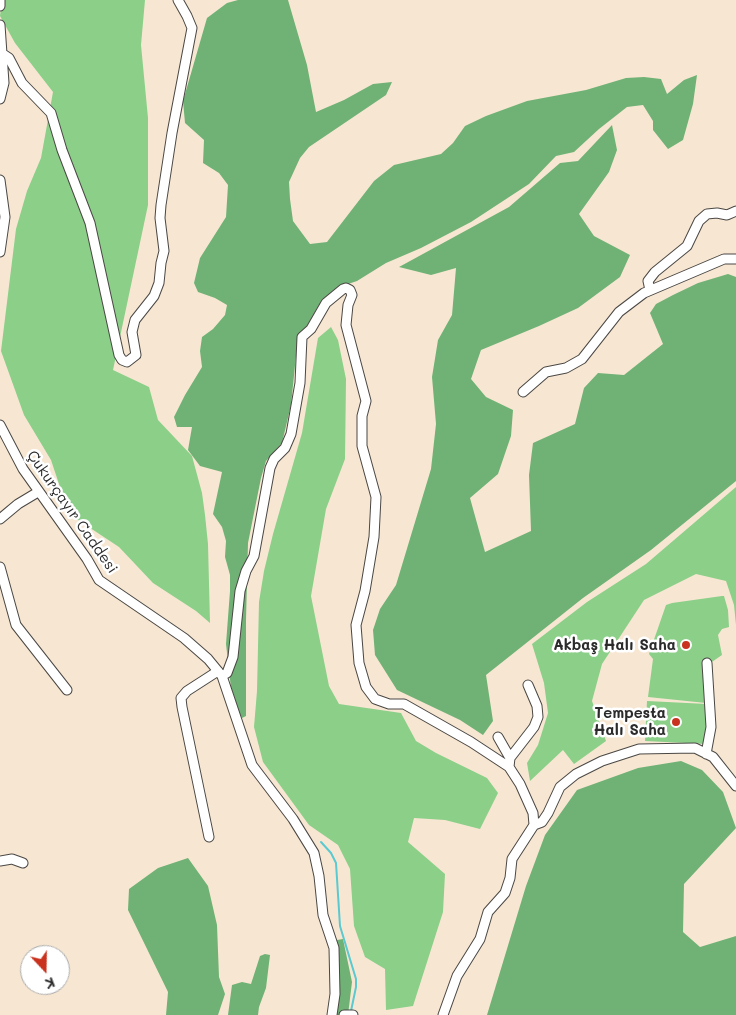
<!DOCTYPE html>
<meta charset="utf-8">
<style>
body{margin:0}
#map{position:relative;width:736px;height:1015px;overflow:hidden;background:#f7e7d2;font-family:Mali,sans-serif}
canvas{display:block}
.north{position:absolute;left:20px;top:945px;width:50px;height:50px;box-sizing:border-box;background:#fff;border:1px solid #aaa;border-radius:50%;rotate:159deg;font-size:14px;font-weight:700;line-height:20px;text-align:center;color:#2b2b2b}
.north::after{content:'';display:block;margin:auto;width:18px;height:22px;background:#c8321e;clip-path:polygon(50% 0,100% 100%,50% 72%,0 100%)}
</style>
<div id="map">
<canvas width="736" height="1015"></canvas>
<div class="north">K</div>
</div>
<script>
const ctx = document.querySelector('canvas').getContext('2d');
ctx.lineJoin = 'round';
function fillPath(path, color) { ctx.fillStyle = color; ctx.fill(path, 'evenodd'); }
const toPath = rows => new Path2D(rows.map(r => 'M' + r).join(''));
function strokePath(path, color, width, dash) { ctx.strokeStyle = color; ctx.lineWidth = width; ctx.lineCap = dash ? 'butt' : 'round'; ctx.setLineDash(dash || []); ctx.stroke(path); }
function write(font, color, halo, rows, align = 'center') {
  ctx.font = font + ' Mali,sans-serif'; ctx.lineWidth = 5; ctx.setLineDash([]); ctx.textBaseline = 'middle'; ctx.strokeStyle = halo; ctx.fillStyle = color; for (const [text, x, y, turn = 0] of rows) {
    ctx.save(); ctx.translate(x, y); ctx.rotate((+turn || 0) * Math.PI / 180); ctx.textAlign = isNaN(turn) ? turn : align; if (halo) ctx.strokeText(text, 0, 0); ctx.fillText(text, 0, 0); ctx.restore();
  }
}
fillPath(toPath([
 [2,0,145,0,141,45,148,118,148,205,113,370,149,387,158,420,192,456,202,493,205,515,208,544,210,623,196,611,153,583,119,547,69,514,51,460,24,415,1,351,16,229,27,191,41,158,53,92,15,43,0,16],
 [331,327,338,340,346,379,345,459,326,509,311,596,329,686,339,704,401,713,416,741,436,753,487,778,498,793,480,829,445,820,414,818,408,842,445,874,443,912,413,1006,386,1010,385,969,365,957,354,926,350,869,338,845,309,825,263,762,254,727,257,691,259,602,264,571,273,534,302,433,318,338],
 [736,487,736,625,734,605,726,581,696,574,644,600,602,664,592,701,606,741,574,764,563,750,530,781,527,763,538,745,548,713,544,683,532,644,587,602,646,564],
 [722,596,724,596,728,610,729,627,722,629,718,635,722,655,706,666,706,703,648,697,653,659,649,654,666,605,672,603],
 [647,701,707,704,705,744,645,741]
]), '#8bcf89');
fillPath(toPath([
 [238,0,288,0,307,65,316,112,344,100,373,84,392,82,386,95,309,147,300,158,289,182,290,199,293,221,310,244,327,242,374,181,394,165,441,154,453,143,465,126,486,116,527,101,586,90,626,78,644,77,661,79,667,94,684,80,697,75,693,104,683,140,668,149,653,130,653,121,643,105,627,107,599,129,574,152,556,156,529,184,471,222,421,248,386,263,357,281,339,287,319,305,306,328,298,336,291,405,282,443,266,461,261,478,248,543,246,620,246,716,242,718,232,697,226,644,230,591,230,575,225,557,226,541,222,527,213,514,222,472,200,466,188,450,192,427,177,427,174,417,185,395,202,367,200,351,202,337,213,329,225,315,227,305,215,298,198,292,194,283,200,258,226,217,228,185,219,173,203,163,204,140,185,123,183,101,207,18,227,3],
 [612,125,617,150,609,172,579,214,594,236,630,255,620,277,578,308,539,326,481,350,471,379,486,397,513,410,511,436,498,474,470,498,485,552,531,531,529,475,533,443,575,424,584,388,598,373,624,375,663,344,650,313,656,304,673,295,698,283,728,274,736,277,736,481,651,550,583,598,486,675,493,721,483,735,460,720,397,690,375,655,373,630,380,609,396,585,431,469,436,424,432,377,438,340,452,315,456,268,431,275,399,267,509,207,560,163,578,161],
 [681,761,702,770,723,792,736,828,684,884,683,932,700,947,736,936,736,1015,487,1015,526,886,545,835,577,790,638,768],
 [188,858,208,886,217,925,219,977,225,994,218,1015,166,1015,168,992,128,910,129,889,158,868],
 [343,939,352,982,348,1015,335,1015,338,961,337,940],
 [265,954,270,955,266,988,259,1007,258,1015,228,1015,232,985,242,982,251,984,260,956]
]), '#70b275');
strokePath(toPath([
 [321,842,331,853,336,863,340,926,356,979,356,987,351,1011]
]), '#5bc9d0', 2);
const minor = toPath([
 [0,6,0,0],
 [0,25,4,83,0,99],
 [3,54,9,58,22,83,51,113,62,150,90,223,119,355,122,360,127,362,136,355,132,332,135,320,154,296,159,283,161,263,164,251,160,218,161,205,172,133,192,28,187,16,178,0],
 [0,180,5,217,0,252],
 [650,290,648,281,655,272,687,246,699,221,707,214,717,213,727,215,736,211],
 [523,392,546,372,566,368,582,359,619,312,644,293,724,259,736,259],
 [0,425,23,469,87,559,99,580,184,638,208,659,222,676,252,765,293,819,314,853,319,876,323,915,334,948,335,994,332,1015],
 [0,519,18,504,38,492],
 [0,567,16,625,67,690],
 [222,676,227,673,233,657,240,591,246,571,254,556,270,468,274,459,285,448,291,434,300,383,302,337,311,329,326,303,343,289,346,288,350,290,352,295,348,305,346,325,366,401,362,416,362,446,376,497,374,537,365,591,356,625,359,663,366,687,375,699,389,704,404,704,471,742,509,767,520,784,533,813,534,825,512,859,510,878,505,893,488,912,480,939,457,976,443,1015],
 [498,737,510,758],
 [706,754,711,727,707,663],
 [509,767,510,758,534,727,538,717,537,706,528,685],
 [534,825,542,822,548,813,560,787,576,774,602,761,639,749,695,748,713,757,736,786],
 [209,837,182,707,181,698,187,691,218,671],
 [0,861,12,859,23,863],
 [344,1015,353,1015]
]);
strokePath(minor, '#4a4744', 11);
strokePath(minor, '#fff', 9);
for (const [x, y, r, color] of [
 [686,645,5,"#c8321e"],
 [676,722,5,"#c8321e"]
]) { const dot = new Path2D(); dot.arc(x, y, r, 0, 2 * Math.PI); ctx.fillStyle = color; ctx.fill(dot); strokePath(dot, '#fff', 2); }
write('15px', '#2b2b2b', '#fff', [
 ["Çukurçayır Caddesi",72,512,55]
]);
write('bold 15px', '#2b2b2b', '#fff', [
 ["Akbaş Halı Saha",676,645],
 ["Tempesta",666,713],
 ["Halı Saha",666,730]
], 'right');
</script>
